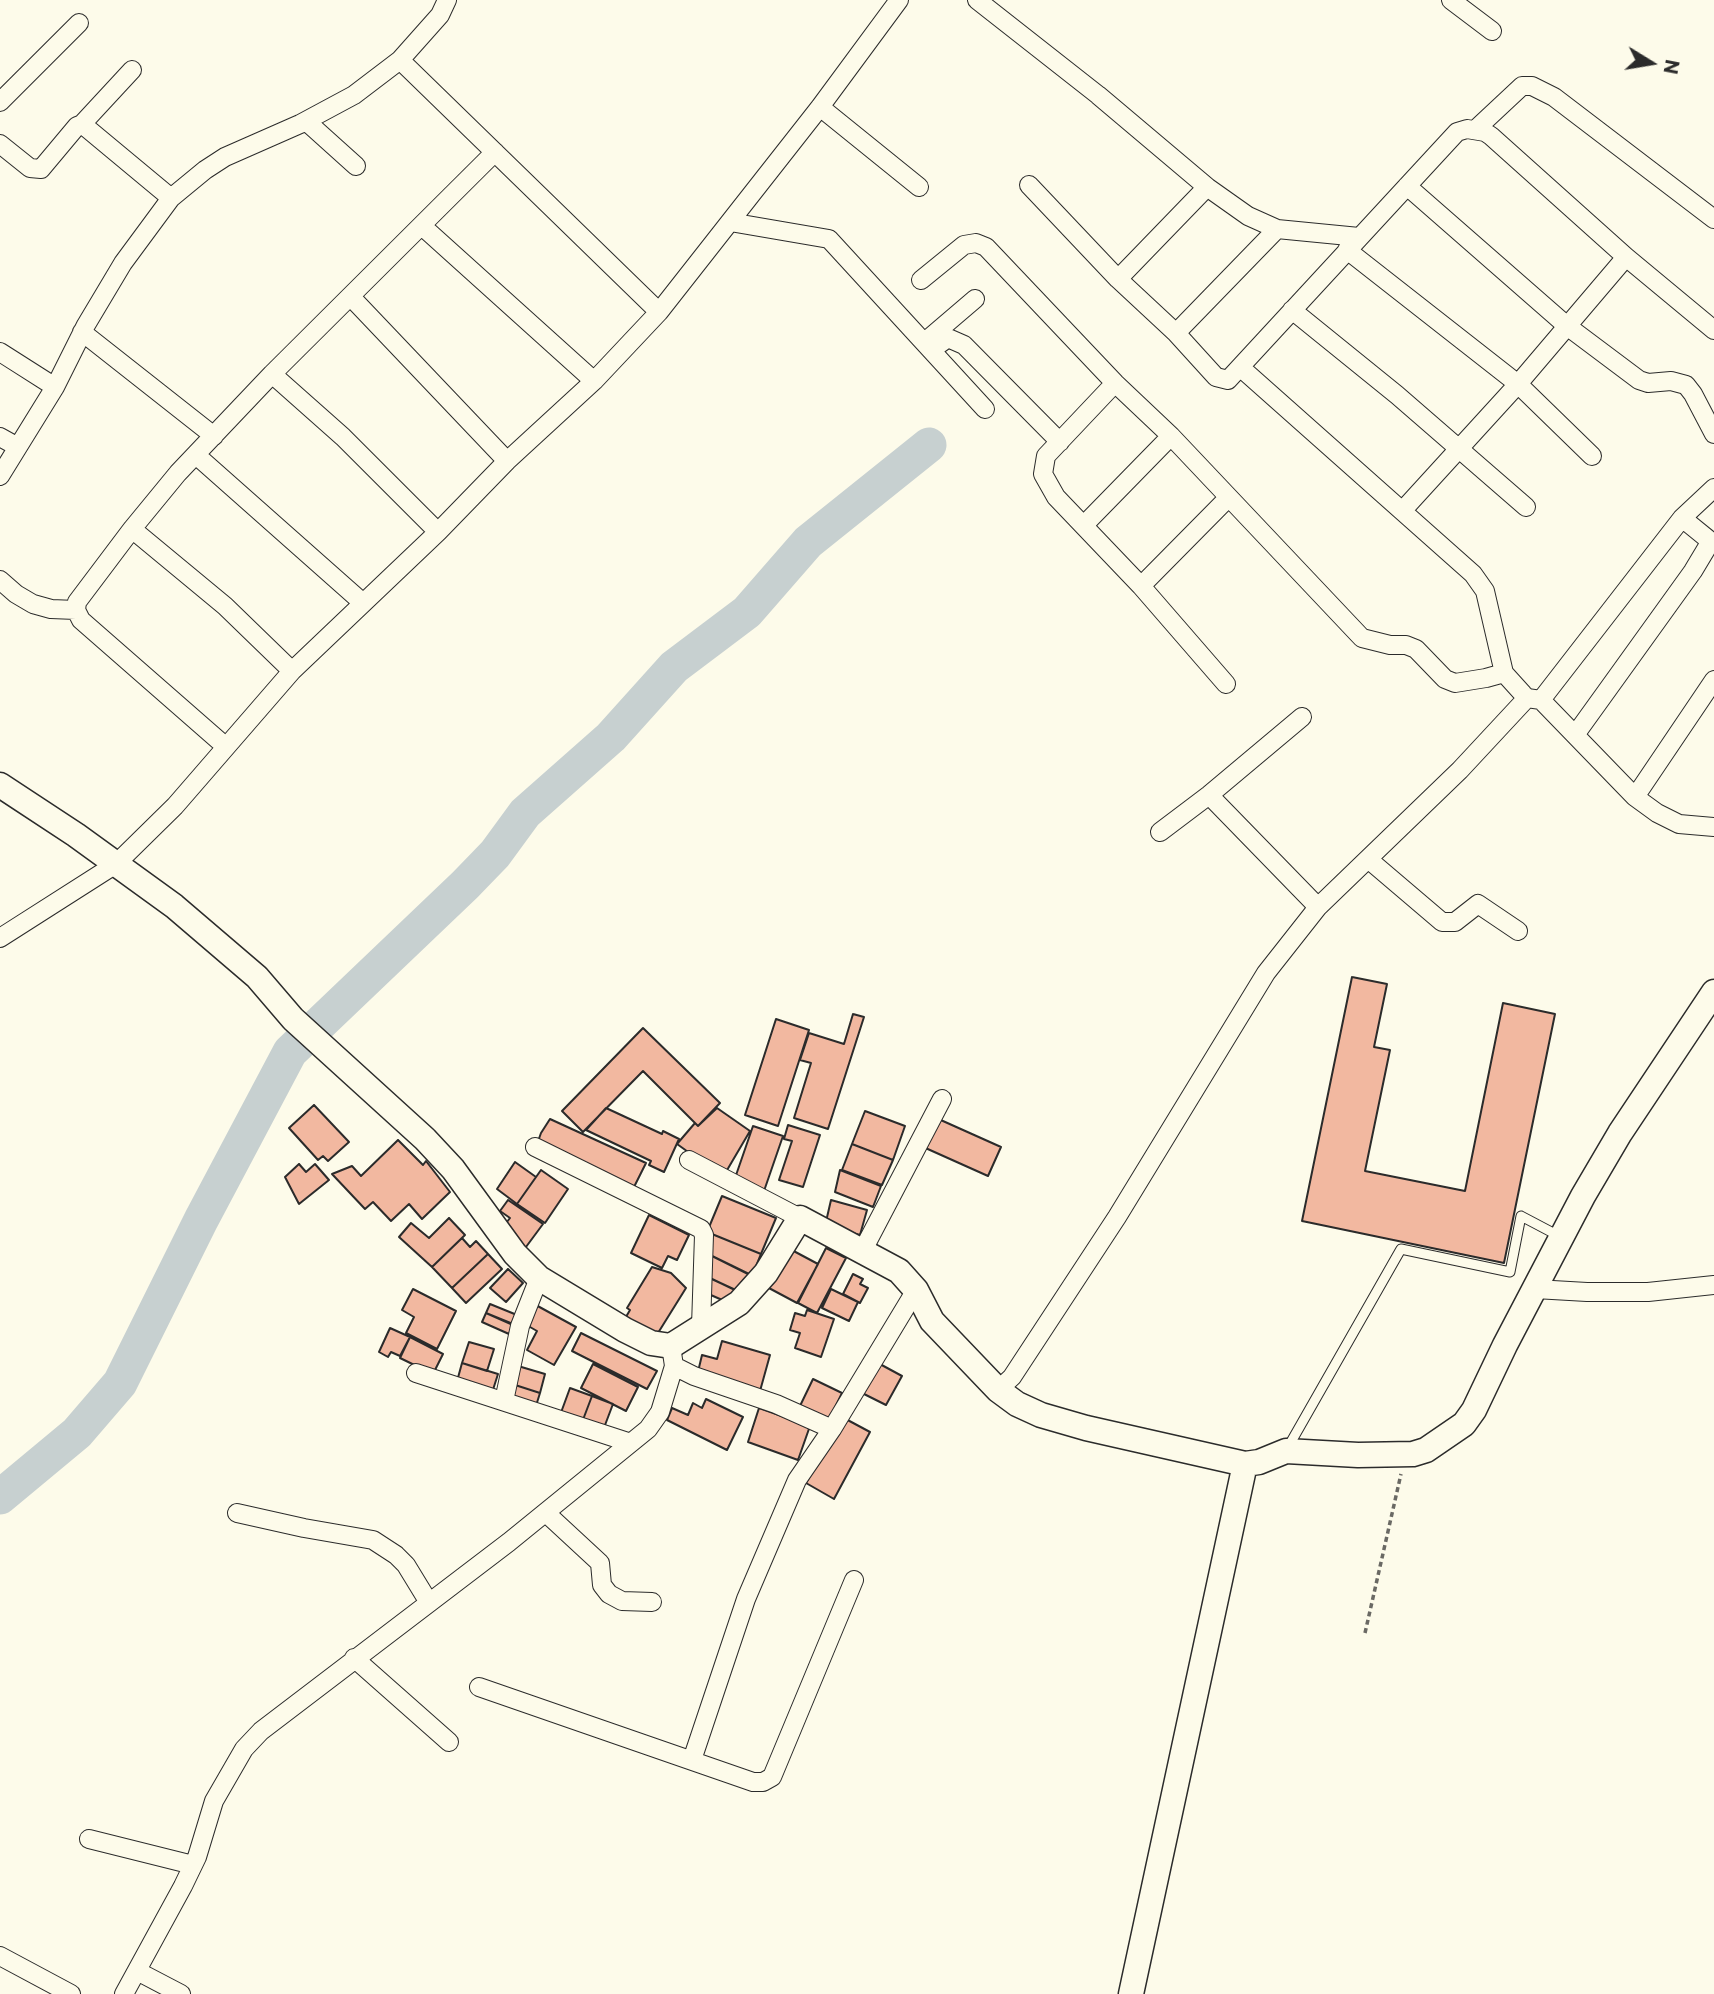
<!DOCTYPE html>
<style>
body{margin:0}
#map{position:relative;width:1714px;height:1994px;overflow:hidden;background:#fdfbea;font-family:Commissioner,sans-serif}
canvas{display:block}
.north{position:absolute;left:1616px;top:28px;width:70px;height:70px;-webkit-text-stroke:5px #fdfbea;paint-order:stroke;rotate:101deg;font-size:19px;font-weight:700;line-height:28px;text-align:center;color:#2b2b2b}
.north::after{content:'';display:block;margin:auto;width:24px;height:32px;background:#2b2b2b;clip-path:polygon(50% 0,100% 100%,50% 72%,0 100%)}
</style>
<div id="map">
<canvas width="1714" height="1994"></canvas>
<div class="north">N</div>
</div>
<script>
const ctx = document.querySelector('canvas').getContext('2d');
ctx.lineJoin = 'round';
const toPath = rows => new Path2D(rows.map(r => 'M' + r).join(''));
function strokePath(path, color, width, dash) { ctx.strokeStyle = color; ctx.lineWidth = width; ctx.lineCap = dash ? 'butt' : 'round'; ctx.setLineDash(dash || []); ctx.stroke(path); }
function fillPath(path, color) { ctx.fillStyle = color; ctx.fill(path, 'evenodd'); }
strokePath(toPath([
 [0,1497,77,1433,120,1383,201,1220,290,1052,465,885,495,854,525,813,611,737,674,667,747,612,808,542,929,445]
]), '#c7d0d0', 35);
const building = toPath([
 [1352,977,1387,984,1374,1047,1390,1050,1365,1171,1465,1191,1503,1003,1555,1014,1504,1263,1302,1221,1352,977],
 [853,1014,864,1017,828,1129,794,1118,811,1063,800,1060,809,1033,844,1044,853,1014],
 [776,1019,809,1030,778,1126,745,1115,776,1019],
 [643,1028,720,1103,698,1126,643,1071,583,1132,562,1111,643,1028],
 [314,1105,349,1142,328,1161,323,1156,318,1160,289,1128,314,1105],
 [606,1108,662,1134,663,1131,679,1139,664,1172,649,1165,651,1161,586,1130,606,1108],
 [717,1108,750,1131,723,1177,677,1144,695,1123,698,1126,717,1108],
 [865,1111,905,1126,893,1160,852,1144,865,1111],
 [934,1117,1001,1147,988,1176,921,1146,934,1117],
 [550,1119,646,1163,632,1191,536,1147,541,1133,550,1119],
 [788,1125,820,1135,803,1187,779,1180,792,1141,784,1139,788,1125],
 [753,1126,783,1136,764,1191,734,1181,753,1126],
 [398,1140,423,1165,426,1161,450,1192,422,1219,409,1204,391,1221,373,1202,365,1209,332,1174,352,1166,361,1176,398,1140],
 [852,1144,893,1160,882,1185,842,1170,852,1144],
 [515,1162,536,1177,517,1204,497,1189,515,1162],
 [299,1164,306,1172,315,1164,329,1180,299,1204,285,1177,299,1164],
 [541,1170,568,1189,545,1223,517,1204,541,1170],
 [840,1170,881,1186,873,1207,835,1192,840,1170],
 [722,1196,776,1218,761,1254,707,1232,722,1196],
 [508,1200,543,1224,523,1251,503,1227,510,1218,500,1211,508,1200],
 [831,1200,867,1210,860,1235,825,1226,831,1200],
 [649,1215,689,1235,677,1260,668,1256,662,1268,631,1253,649,1215],
 [449,1218,465,1235,432,1267,399,1237,411,1223,429,1238,449,1218],
 [707,1232,761,1254,752,1276,704,1252,707,1232],
 [462,1238,470,1247,476,1241,488,1254,452,1288,432,1267,462,1238],
 [788,1248,818,1264,797,1303,767,1287,788,1248],
 [826,1248,846,1258,817,1313,798,1303,826,1248],
 [706,1253,749,1274,740,1292,703,1275,706,1253],
 [488,1254,502,1269,466,1303,452,1288,488,1254],
 [652,1267,671,1273,686,1288,653,1341,623,1322,630,1310,627,1308,652,1267],
 [508,1269,523,1283,506,1302,490,1288,508,1269],
 [853,1274,863,1279,860,1284,868,1288,860,1303,843,1294,853,1274],
 [710,1278,735,1290,729,1303,704,1292,710,1278],
 [413,1289,456,1311,437,1349,406,1333,414,1317,402,1310,413,1289],
 [831,1289,858,1302,849,1321,822,1308,831,1289],
 [490,1304,517,1315,513,1324,486,1313,490,1304],
 [534,1304,576,1327,554,1365,527,1350,537,1331,523,1323,534,1304],
 [807,1310,834,1319,821,1357,795,1348,800,1333,790,1330,795,1313,805,1316,807,1310],
 [486,1313,513,1325,509,1334,482,1322,486,1313],
 [390,1328,410,1337,400,1356,391,1352,388,1357,379,1352,390,1328],
 [581,1333,657,1371,647,1389,572,1351,581,1333],
 [410,1337,443,1354,433,1374,400,1358,410,1337],
 [722,1341,770,1355,760,1391,697,1376,702,1355,717,1359,722,1341],
 [469,1342,494,1349,487,1371,462,1363,469,1342],
 [462,1363,498,1374,491,1396,456,1385,462,1363],
 [878,1363,902,1376,886,1405,862,1393,878,1363],
 [593,1364,638,1387,626,1411,581,1388,593,1364],
 [518,1366,545,1374,540,1393,512,1384,518,1366],
 [813,1379,842,1393,828,1422,799,1408,813,1379],
 [512,1384,540,1393,535,1409,507,1400,512,1384],
 [570,1388,592,1396,581,1425,559,1418,570,1388],
 [592,1396,613,1404,602,1433,581,1425,592,1396],
 [706,1399,743,1417,727,1450,667,1420,672,1408,688,1415,693,1403,702,1408,706,1399],
 [759,1408,810,1426,798,1460,748,1442,759,1408],
 [842,1417,870,1432,834,1499,806,1483,842,1417]
]);
fillPath(building, '#f2b8a0');
strokePath(building, '#2b2b2b', 2);
const lane = toPath([
 [1287,1449,1401,1249,1510,1272,1521,1216,1559,1236]
]);
const street = toPath([
 [977,0,1098,95,1207,187],
 [1451,0,1492,31],
 [400,60,659,312],
 [0,102,79,23],
 [820,107,919,187],
 [306,121,356,166],
 [82,124,132,70],
 [1476,129,1522,86,1532,86,1554,97,1714,219],
 [0,144,30,168,41,169,77,126,82,124,171,198],
 [1029,185,1118,279,1176,333,1216,377,1228,380,1240,367,1473,574,1485,591,1504,673,1523,694,1527,698,1541,700,1635,797,1657,813,1679,824,1714,827],
 [1407,186,1567,326,1639,380,1648,383,1671,381,1686,385,1693,394,1714,434],
 [730,222,829,239,985,409],
 [422,226,594,381],
 [1347,250,1518,384,1592,456],
 [1118,279,1207,187,1248,216,1277,229,1359,237],
 [921,280,964,245,976,243,986,247,1115,383,1171,436,1362,638,1390,645,1406,645,1416,649,1445,679,1455,683,1486,678,1504,673],
 [351,297,507,461],
 [1292,310,1397,395,1526,507],
 [82,332,214,436],
 [1176,333,1277,229],
 [927,340,975,299],
 [931,350,948,338,964,345,1060,442],
 [0,352,55,387],
 [1240,367,1457,132,1467,129,1485,132,1491,136,1626,257,1714,330],
 [272,374,343,437,438,532],
 [1115,383,1046,456,1043,474,1056,497,1141,586,1226,684],
 [0,437,18,447],
 [196,455,363,603],
 [0,476,55,387,86,325,123,263,171,198,205,170,225,157,300,124,354,95,400,60,440,15,447,0],
 [1403,510,1518,384,1626,257],
 [1682,518,1714,544],
 [1084,525,1171,436],
 [132,529,225,606,292,671],
 [0,580,16,594,33,604,51,609,76,610],
 [1141,586,1228,498],
 [1541,700,1682,518,1714,488],
 [1575,735,1693,571,1711,541],
 [225,746,81,620,76,610,77,602,132,529,178,473,272,374,495,152],
 [1209,795,1318,907],
 [1635,797,1714,680],
 [1160,832,1209,795,1302,717],
 [1368,859,1442,922,1455,922,1478,904,1518,931],
 [0,938,116,864,175,806,292,671,438,532,507,461,594,381,659,312,820,107,899,0],
 [535,1147,701,1229,704,1235,701,1326],
 [689,1160,800,1218],
 [863,1250,942,1099],
 [1535,1289,1587,1292,1648,1292,1714,1285],
 [674,1366,694,1376,776,1404,832,1429],
 [416,1373,631,1443],
 [998,1390,1012,1377,1117,1217,1266,973,1318,907,1460,770,1527,698],
 [504,1401,520,1326,539,1278],
 [237,1513,304,1528,373,1540,396,1555,406,1565,428,1601],
 [546,1513,600,1563,602,1585,609,1594,622,1601,652,1602],
 [354,1658,449,1742],
 [479,1687,753,1782,763,1782,772,1777,854,1580],
 [692,1760,746,1599,797,1480,832,1429,916,1290],
 [89,1839,193,1865],
 [0,1956,71,1994],
 [137,1971,181,1994],
 [124,1994,183,1886,197,1857,214,1801,244,1749,261,1731,509,1542,648,1429,660,1412,674,1366,671,1346]
]);
const secondary = toPath([
 [0,785,76,835,174,906,257,977,293,1019,425,1139,453,1169,515,1254,539,1278,625,1330,651,1343,671,1346,739,1303,766,1273,800,1218,899,1271,916,1290,932,1321,998,1390,1017,1404,1041,1415,1086,1428,1245,1464,1259,1462,1286,1451,1358,1455,1413,1454,1426,1450,1464,1424,1474,1410,1505,1345,1583,1196,1620,1133,1714,992],
 [1131,1994,1245,1464]
]);
strokePath(lane, '#2b2b2b', 11);
strokePath(street, '#2b2b2b', 20);
strokePath(secondary, '#2b2b2b', 27);
strokePath(toPath([
 [1365,1633,1401,1474]
]), '#6a6964', 3.5, [5, 3.5]);
strokePath(lane, '#fdfbea', 9);
strokePath(street, '#fdfbea', 18);
strokePath(secondary, '#fdfbea', 24);
</script>
